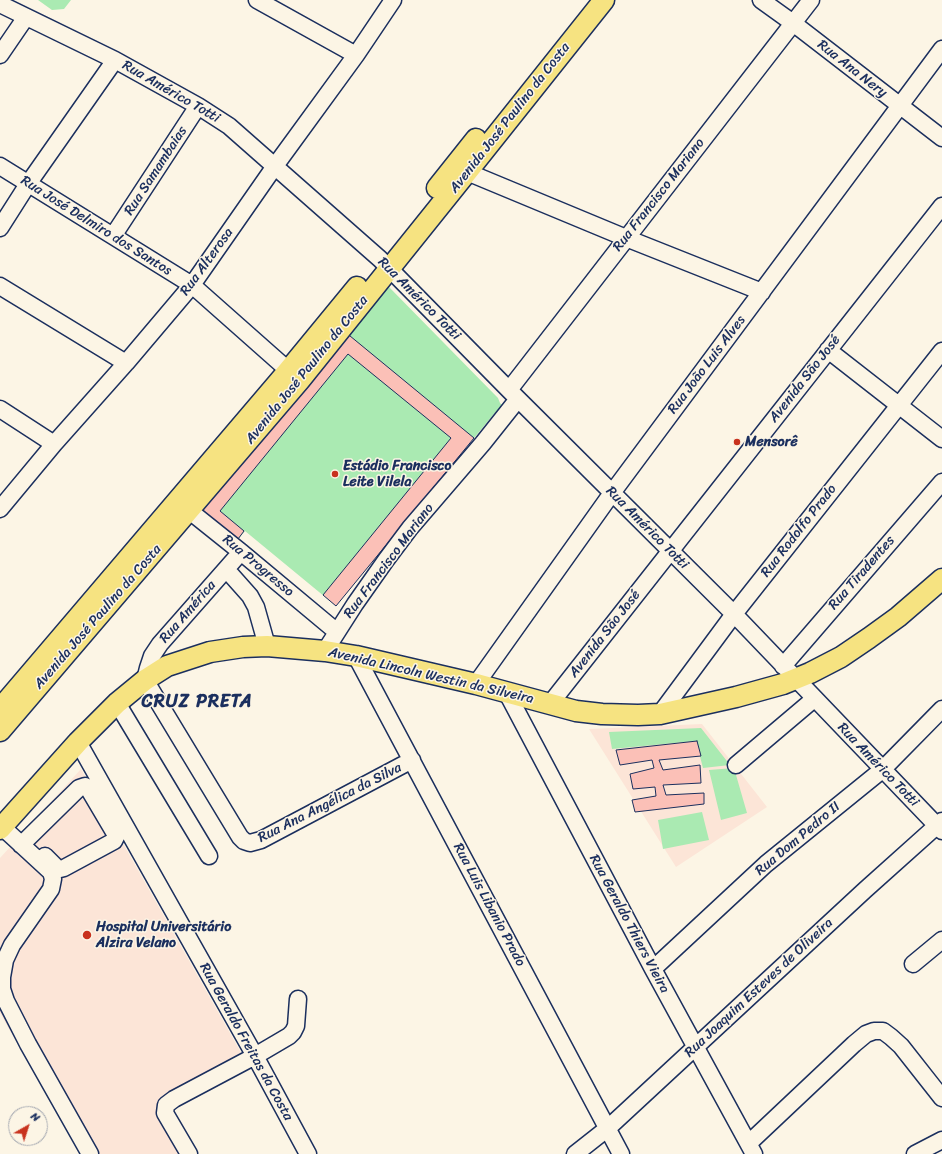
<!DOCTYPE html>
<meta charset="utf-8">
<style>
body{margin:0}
#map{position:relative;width:942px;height:1154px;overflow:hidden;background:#fcf5e5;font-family:Sriracha,sans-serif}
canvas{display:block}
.north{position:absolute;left:8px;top:1106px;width:40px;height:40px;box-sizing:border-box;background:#fcf5e5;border:1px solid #a2a6af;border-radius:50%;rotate:39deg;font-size:11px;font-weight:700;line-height:16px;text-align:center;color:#1b2f5e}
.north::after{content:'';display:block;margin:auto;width:14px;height:18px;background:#c8321e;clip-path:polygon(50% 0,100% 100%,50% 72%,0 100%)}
</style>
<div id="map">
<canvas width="942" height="1154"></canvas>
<div class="north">N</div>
</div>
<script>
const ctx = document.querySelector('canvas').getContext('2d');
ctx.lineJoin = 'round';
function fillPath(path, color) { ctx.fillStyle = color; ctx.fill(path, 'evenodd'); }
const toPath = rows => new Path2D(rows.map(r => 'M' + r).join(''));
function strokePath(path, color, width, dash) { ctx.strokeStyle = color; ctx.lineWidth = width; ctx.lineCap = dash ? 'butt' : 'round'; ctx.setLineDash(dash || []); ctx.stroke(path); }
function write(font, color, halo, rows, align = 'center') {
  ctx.font = font + ' Sriracha,sans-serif'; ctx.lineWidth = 3; ctx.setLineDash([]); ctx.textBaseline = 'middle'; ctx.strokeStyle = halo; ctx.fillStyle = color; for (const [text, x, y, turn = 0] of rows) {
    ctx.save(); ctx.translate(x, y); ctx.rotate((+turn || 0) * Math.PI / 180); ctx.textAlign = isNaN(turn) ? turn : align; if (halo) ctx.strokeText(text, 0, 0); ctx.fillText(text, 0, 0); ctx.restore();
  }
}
fillPath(toPath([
 [702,724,767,807,676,867,589,729],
 [81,769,248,1065,168,1108,193,1154,80,1154,0,1013,0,858]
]), '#fce5d7');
fillPath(toPath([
 [38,0,71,0,64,9,52,10],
 [389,287,498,398,500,403,502,405,493,415,336,606,245,531,235,543,195,511,381,289],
 [701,728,730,765,703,768,696,741,612,749,609,732],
 [734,768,747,813,721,820,709,770],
 [702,812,709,840,663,849,658,820]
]), '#aaeab2');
const building = toPath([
 [344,331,474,438,336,606,323,595,451,438,348,354,220,511,244,531,235,543,195,511,344,331],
 [697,741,701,756,659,760,663,770,700,765,701,783,663,785,666,795,704,793,704,804,635,812,632,800,656,796,655,787,633,789,630,774,654,768,652,760,620,765,616,750,697,741]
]);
fillPath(building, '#fbc0b7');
strokePath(building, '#1b2f5e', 1);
const minor = toPath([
 [257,0,356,55],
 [761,0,793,23,942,138],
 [0,4,115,60,198,106,229,126,380,259,509,390,734,614,942,831],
 [0,55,26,17],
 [457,165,467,172,626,238,762,292],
 [0,166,192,285,297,378],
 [0,228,28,184,115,60],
 [113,236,198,106],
 [0,286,126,363],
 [828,350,942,439],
 [509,390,811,0],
 [0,409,54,444],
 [181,504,241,552,337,632],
 [0,509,54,444,126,363,192,285,275,166,356,55,393,0],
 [241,552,160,644,152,656,148,668,145,680,240,837,244,841,250,843,261,840,412,760],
 [226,569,250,596,256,607,267,646],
 [325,651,355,604,386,560,410,528,483,443,518,399],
 [356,656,621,1154],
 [783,666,942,482],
 [476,684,612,493,942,49],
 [507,693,653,969,754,1154],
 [117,703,209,856],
 [550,704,942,206],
 [660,714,734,614,942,351],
 [78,742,255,1056,308,1154],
 [736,765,814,699],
 [0,825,51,872,53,879,51,889,12,945,5,960,2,977,2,989,6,1001,28,1044,90,1154],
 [21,845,79,788,85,786,88,788,114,832,116,837,114,841,64,868,60,869,56,867,45,856],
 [913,964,942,940],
 [653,969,766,864,882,770,942,709],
 [749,1143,854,1044,866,1034,874,1031,883,1031,891,1037,901,1046,942,1098],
 [189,1154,165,1113,166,1105,174,1099,255,1056,289,1036,293,1032,296,1026,298,999],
 [575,1154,608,1128,865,890,942,821],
 [915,1154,942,1140]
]);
const major = toPath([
 [437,188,476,139],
 [0,709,288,371,357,287],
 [0,731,300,380,467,172,604,0],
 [0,829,78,742,117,703,145,680,167,666,210,652,243,647,267,646,325,651,356,656,476,684,576,711,602,714,638,715,660,714,736,697,783,684,810,673,841,657,869,638,898,617,942,579]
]);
strokePath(minor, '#1b2f5e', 19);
strokePath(major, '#1b2f5e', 23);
strokePath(minor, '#fcf5e5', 16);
strokePath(major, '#f6e381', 20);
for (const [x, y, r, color] of [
 [737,442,4,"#c8321e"],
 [335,474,4,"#c8321e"],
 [87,935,5,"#c8321e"]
]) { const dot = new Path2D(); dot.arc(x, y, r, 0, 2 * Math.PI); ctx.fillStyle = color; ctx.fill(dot); strokePath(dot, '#fcf5e5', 1.5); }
write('14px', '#1b2f5e', '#fcf5e5', [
 ["Rua Ana Nery",852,69,38],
 ["Rua Américo Totti",171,92,30],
 ["Avenida José Paulino da Costa",510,118,-52],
 ["Rua Samambaias",156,171,-57],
 ["Rua Francisco Mariano",659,195,-52],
 ["Rua José Delmiro dos Santos",96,226,32],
 ["Rua Alterosa",207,262,-54],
 ["Rua Américo Totti",419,299,45],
 ["Rua João Luis Alves",707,365,-53],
 ["Avenida José Paulino da Costa",307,370,-51],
 ["Avenida São José",805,379,-52],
 ["Rua Américo Totti",647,528,45],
 ["Rua Rodolfo Prado",799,531,-52],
 ["Rua Francisco Mariano",389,561,-53],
 ["Rua Progresso",258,566,40],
 ["Rua Tiradentes",862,573,-49],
 ["Rua América",188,612,-49],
 ["Avenida José Paulino da Costa",98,617,-49],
 ["Avenida São José",605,634,-52],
 ["Avenida Lincoln Westin da Silveira",431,676,13],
 ["Rua Américo Totti",878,765,46],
 ["Rua Ana Angélica da Silva",330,803,-27],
 ["Rua Dom Pedro II",798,839,-40],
 ["Rua Luis Libanio Prado",489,905,62],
 ["Rua Geraldo Thiers Vieira",629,924,62],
 ["Rua Joaquim Esteves de Oliveira",759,988,-43],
 ["Rua Geraldo Freitas da Costa",246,1042,61]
]);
write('bold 14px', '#1b2f5e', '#fcf5e5', [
 ["Mensorê",745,442],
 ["Estádio Francisco",343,466],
 ["Leite Vilela",343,482],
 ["Hospital Universitário",96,927],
 ["Alzira Velano",96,943]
], 'left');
ctx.letterSpacing = '1px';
write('bold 18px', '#1b2f5e', '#fcf5e5', [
 ["CRUZ PRETA",197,702]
]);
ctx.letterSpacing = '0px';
</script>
